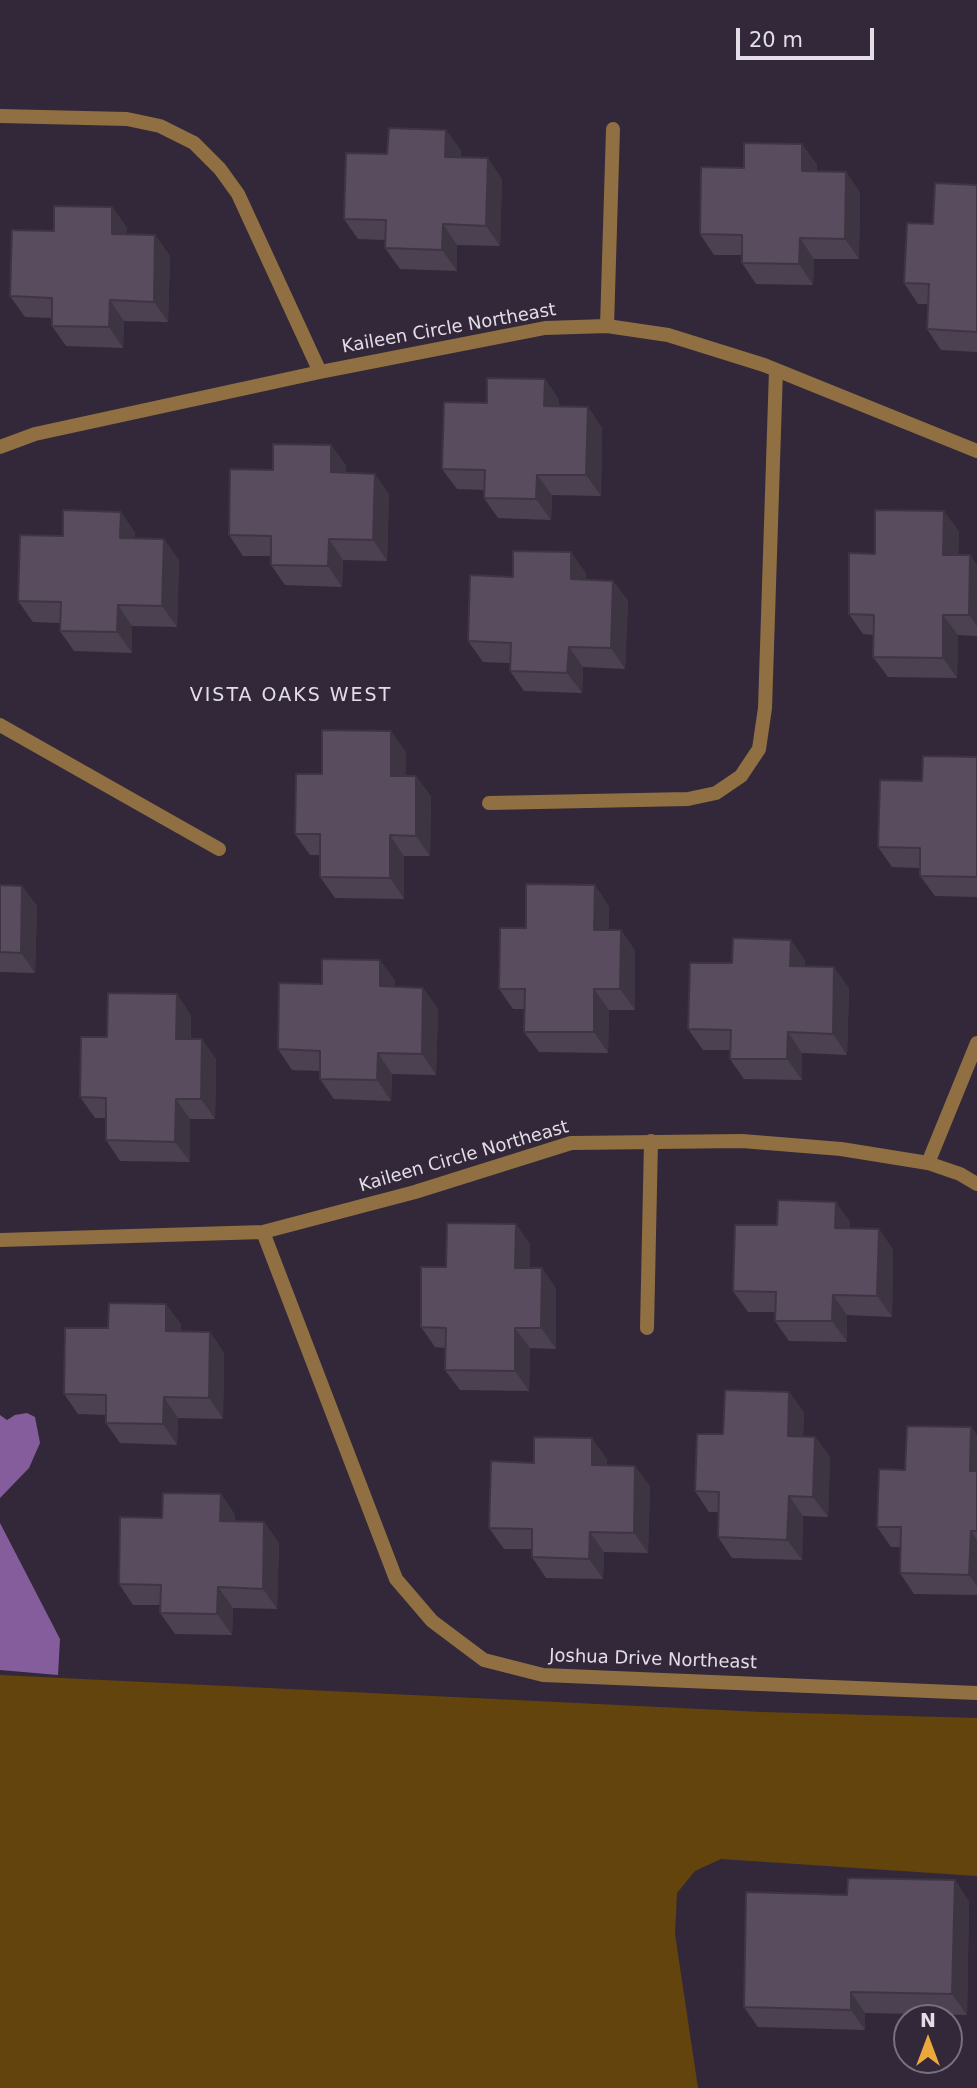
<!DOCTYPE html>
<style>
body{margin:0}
#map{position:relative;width:977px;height:2088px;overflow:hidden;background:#332839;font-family:"DejaVu Sans",sans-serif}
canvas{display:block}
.north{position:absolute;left:893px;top:2004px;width:70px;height:70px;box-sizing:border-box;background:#332839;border:2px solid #79707f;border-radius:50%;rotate:0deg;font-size:19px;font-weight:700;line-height:28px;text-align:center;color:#e3dde7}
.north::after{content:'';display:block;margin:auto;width:24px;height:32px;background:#eca93b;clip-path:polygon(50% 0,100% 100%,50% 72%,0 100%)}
.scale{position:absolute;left:736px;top:28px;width:138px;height:32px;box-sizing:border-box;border:4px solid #e3dde7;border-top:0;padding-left:9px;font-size:21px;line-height:24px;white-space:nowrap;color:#e3dde7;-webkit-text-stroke:5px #332839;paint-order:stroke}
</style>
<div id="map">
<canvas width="977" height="2088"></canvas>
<div class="north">N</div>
<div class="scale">20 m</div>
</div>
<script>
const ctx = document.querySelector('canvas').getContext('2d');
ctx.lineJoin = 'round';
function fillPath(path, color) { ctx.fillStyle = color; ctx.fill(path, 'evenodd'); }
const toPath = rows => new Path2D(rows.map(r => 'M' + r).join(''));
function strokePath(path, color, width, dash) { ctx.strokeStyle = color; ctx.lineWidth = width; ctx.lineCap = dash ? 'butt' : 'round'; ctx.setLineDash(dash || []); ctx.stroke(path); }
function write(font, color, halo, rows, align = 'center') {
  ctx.font = font + ' "DejaVu Sans",sans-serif'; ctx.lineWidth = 5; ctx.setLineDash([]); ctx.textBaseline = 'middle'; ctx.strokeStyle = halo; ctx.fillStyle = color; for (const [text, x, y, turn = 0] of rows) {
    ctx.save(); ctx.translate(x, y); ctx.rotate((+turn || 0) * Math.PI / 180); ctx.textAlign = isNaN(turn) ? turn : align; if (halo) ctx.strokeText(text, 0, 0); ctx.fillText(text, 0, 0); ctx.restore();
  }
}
fillPath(toPath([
 [0,1675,762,1712,977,1718,977,1876,721,1859,695,1871,677,1893,675,1934,698,2088,0,2088]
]), '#64440d');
fillPath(toPath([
 [27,1413,35,1417,40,1443,29,1468,0,1498,0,1415,7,1420,15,1415],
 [0,1523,60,1639,58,1675,0,1670]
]), '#865d9c');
strokePath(toPath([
 [607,326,613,129],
 [0,725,219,849],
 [489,803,688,799,716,793,741,776,759,749,765,708,776,370],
 [928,1163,977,1043],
 [647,1328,651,1141]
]), '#906f42', 14);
strokePath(toPath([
 [0,116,127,119,160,126,194,143,220,169,238,194,320,372],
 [0,447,35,434,320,372,545,328,607,326,668,335,764,365,977,451],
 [263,1232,396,1579,432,1621,484,1660,543,1675,977,1693],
 [0,1240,263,1232,415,1192,571,1143,742,1141,841,1149,928,1163,960,1174,977,1184]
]), '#906f42', 14);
fillPath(toPath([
 [802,144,817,165,817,171,846,172,860,193,859,259,814,259,813,285,756,284,742,263,742,255,714,255,700,234,744,168],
 [461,150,461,157,502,179,500,246,457,245,457,271,400,269,385,248,385,240,358,239,344,219,387,154],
 [977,185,977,352,941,350,927,329,928,304,918,304,904,283,933,224],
 [112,207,127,228,127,234,155,235,170,256,168,322,124,321,123,348,66,346,52,326,52,318,25,317,10,296,54,231],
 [545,379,559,400,559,407,588,407,602,428,601,496,552,495,551,520,498,518,484,498,484,490,457,489,442,469,487,403],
 [331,445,346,466,345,473,389,494,387,561,343,560,342,587,285,585,271,565,271,556,243,556,229,535,273,470],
 [959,531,958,555,970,555,977,565,977,636,958,635,957,678,888,677,873,657,874,635,863,634,849,614,875,554],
 [135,532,135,539,179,560,177,627,132,626,132,653,74,651,60,631,60,623,33,622,18,601,63,536],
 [586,573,585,580,613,581,628,601,625,669,583,667,582,693,524,691,510,671,510,663,483,662,468,641,513,577],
 [406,752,405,776,431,796,430,856,404,856,404,899,335,898,320,877,320,855,310,855,295,834,322,774],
 [977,757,977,897,935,896,920,876,920,868,892,867,878,847,922,781],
 [0,885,22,886,37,906,35,973,0,972],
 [609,906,609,930,635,950,635,1010,609,1010,608,1053,539,1052,524,1032,525,1009,513,1009,499,989,526,928],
 [805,960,805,967,849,988,847,1055,802,1053,802,1080,744,1079,730,1059,730,1050,703,1050,688,1029,732,963],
 [395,980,395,987,423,988,438,1009,436,1075,392,1074,391,1101,334,1099,320,1079,320,1071,292,1070,278,1049,322,984],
 [191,1015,191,1039,216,1059,215,1119,190,1119,190,1162,120,1161,106,1140,106,1118,95,1118,80,1097,107,1037],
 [850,1222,850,1229,879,1229,893,1250,892,1317,847,1315,847,1342,789,1341,775,1321,775,1312,748,1312,733,1291,777,1225],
 [530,1244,530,1268,542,1268,556,1289,556,1349,530,1348,529,1391,460,1390,445,1370,445,1348,435,1347,421,1327,446,1267],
 [181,1324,181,1332,210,1332,224,1353,223,1419,178,1418,177,1445,120,1443,106,1423,106,1415,78,1414,64,1394,108,1328],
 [789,1392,804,1413,803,1436,815,1437,830,1457,828,1517,803,1516,802,1560,732,1558,718,1537,719,1512,709,1512,695,1491,723,1434],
 [971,1427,977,1435,977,1595,914,1594,900,1573,901,1547,891,1547,877,1527,905,1470],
 [607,1459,607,1465,650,1486,648,1553,604,1552,603,1579,546,1578,532,1557,532,1549,504,1549,489,1528,534,1463],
 [221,1494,235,1515,235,1521,264,1522,279,1543,277,1609,233,1608,232,1635,175,1634,160,1613,160,1605,133,1605,119,1584,162,1518],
 [969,1901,967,2015,865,2013,865,2030,758,2027,744,2007]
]), '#4c4151');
fillPath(toPath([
 [446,130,461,150,460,177,445,157],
 [802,144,817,165,816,192,802,171],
 [488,158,502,179,500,246,486,226],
 [846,172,860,193,859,259,845,239],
 [112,207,127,228,126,255,112,234],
 [443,224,457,245,457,271,442,250],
 [155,235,170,256,168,322,154,302],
 [800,238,814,259,813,285,799,264],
 [110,300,124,321,123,348,109,327],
 [545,379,559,400,558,427,544,406],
 [588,407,602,428,601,496,586,475],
 [331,445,346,466,345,493,331,472],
 [375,474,389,494,387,561,373,540],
 [537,475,552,495,551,520,536,499],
 [944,511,959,531,958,575,943,555],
 [121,512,135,532,134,559,120,538],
 [164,539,179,560,177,627,162,606],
 [329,539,343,560,342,587,328,566],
 [571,552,586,573,585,600,571,579],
 [970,555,977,565,977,626,969,615],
 [613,581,628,601,625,669,611,648],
 [118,605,132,626,132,653,117,632],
 [943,615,958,635,957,678,943,658],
 [569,647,583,667,582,693,567,673],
 [391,731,406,752,405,796,391,776],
 [416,776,431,796,430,856,416,836],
 [390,835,404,856,404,899,390,878],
 [595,885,609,906,609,950,594,930],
 [22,886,37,906,35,973,21,953],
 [621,930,635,950,635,1010,620,989],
 [791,940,805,960,804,987,790,966],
 [380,960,395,980,394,1007,380,986],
 [834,967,849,988,847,1055,833,1034],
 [423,988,438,1009,436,1075,422,1054],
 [594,989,609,1010,608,1053,594,1032],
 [177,994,191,1015,190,1059,176,1039],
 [788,1032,802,1053,802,1080,787,1059],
 [202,1039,216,1059,215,1119,201,1099],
 [378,1053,392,1074,391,1101,377,1080],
 [176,1099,190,1119,190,1162,175,1142],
 [836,1202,850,1222,849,1249,835,1228],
 [516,1224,530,1244,530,1289,515,1268],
 [879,1229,893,1250,892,1317,877,1296],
 [542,1268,556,1289,556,1349,541,1328],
 [833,1295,847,1315,847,1342,832,1321],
 [166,1304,181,1324,180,1352,166,1331],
 [515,1328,530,1348,529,1391,515,1371],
 [210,1332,224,1353,223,1419,209,1398],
 [789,1392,804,1413,802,1456,788,1436],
 [164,1397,178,1418,177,1445,163,1424],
 [971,1427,977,1435,977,1481,970,1471],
 [815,1437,830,1457,828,1517,813,1497],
 [592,1438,607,1459,606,1486,592,1465],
 [635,1466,650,1486,648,1553,634,1533],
 [221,1494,235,1515,235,1542,220,1521],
 [789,1496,803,1516,802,1560,787,1540],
 [264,1522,279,1543,277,1609,263,1589],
 [971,1531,977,1540,977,1586,969,1575],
 [590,1532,604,1552,603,1579,589,1559],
 [218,1587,233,1608,232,1635,217,1614],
 [955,1880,969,1901,967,2015,952,1994],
 [851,1992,865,2013,865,2030,851,2010]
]), '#3e3542');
const building = toPath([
 [389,128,446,130,445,157,488,158,486,226,443,224,442,250,385,248,386,220,344,219,346,153,387,154,389,128],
 [744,143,802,144,802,171,846,172,845,239,800,238,799,264,742,263,742,235,700,234,701,167,744,168,744,143],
 [935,183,977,185,977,332,927,329,929,284,904,283,907,223,933,224,935,183],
 [54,206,112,207,112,234,155,235,154,302,110,300,109,327,52,326,52,298,10,296,12,230,54,231,54,206],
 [487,378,545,379,544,406,588,407,586,475,537,475,536,499,484,498,485,470,442,469,444,402,487,403,487,378],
 [273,444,331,445,331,472,375,474,373,540,329,539,328,566,271,565,271,536,229,535,230,469,273,470,273,444],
 [63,510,121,512,120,538,164,539,162,606,118,605,117,632,60,631,61,602,18,601,20,535,63,536,63,510],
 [875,510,944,511,943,555,970,555,969,615,943,615,943,658,873,657,874,615,849,614,849,553,875,554,875,510],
 [513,551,571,552,571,579,613,581,611,648,569,647,567,673,510,671,511,643,468,641,470,575,513,577,513,551],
 [322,730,391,731,391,776,416,776,416,836,390,835,390,878,320,877,320,834,295,834,296,774,322,774,322,730],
 [923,756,977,757,977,877,920,876,920,848,878,847,880,780,922,781,923,756],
 [526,884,595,885,594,930,621,930,620,989,594,989,594,1032,524,1032,525,989,499,989,500,928,526,928,526,884],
 [0,885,22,886,21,953,0,952,0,885],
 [733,938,791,940,790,966,834,967,833,1034,788,1032,787,1059,730,1059,731,1030,688,1029,690,963,732,963,733,938],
 [322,959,380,960,380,986,423,988,422,1054,378,1053,377,1080,320,1079,320,1051,278,1049,279,983,322,984,322,959],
 [108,993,177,994,176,1039,202,1039,201,1099,176,1099,175,1142,106,1140,106,1098,80,1097,81,1037,107,1037,108,993],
 [778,1200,836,1202,835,1228,879,1229,877,1296,833,1295,832,1321,775,1321,776,1292,733,1291,735,1225,777,1225,778,1200],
 [447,1223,516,1224,515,1268,542,1268,541,1328,515,1328,515,1371,445,1370,446,1328,421,1327,421,1267,446,1267,447,1223],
 [109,1303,166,1304,166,1331,210,1332,209,1398,164,1397,163,1424,106,1423,106,1395,64,1394,65,1328,108,1328,109,1303],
 [725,1390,789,1392,788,1436,815,1437,813,1497,789,1496,787,1540,718,1537,719,1492,695,1491,697,1434,723,1434,725,1390],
 [907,1426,971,1427,970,1471,977,1471,977,1531,971,1531,969,1575,900,1573,901,1527,877,1527,879,1469,905,1470,907,1426],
 [534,1437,592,1438,592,1465,635,1466,634,1533,590,1532,589,1559,532,1557,532,1529,489,1528,491,1461,534,1463,534,1437],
 [163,1493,221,1494,220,1521,264,1522,263,1589,218,1587,217,1614,160,1613,161,1585,119,1584,120,1517,162,1518,163,1493],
 [848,1878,955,1880,952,1994,851,1992,851,2010,744,2007,746,1892,847,1895,848,1878]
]);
fillPath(building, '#584c5e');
strokePath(building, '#3e3542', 2);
write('18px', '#e3dde7', '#332839', [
 ["Kaileen Circle Northeast",449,329,-10],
 ["Kaileen Circle Northeast",464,1157,-16],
 ["Joshua Drive Northeast",653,1660,2]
]);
ctx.letterSpacing = '2px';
write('19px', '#e3dde7', '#332839', [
 ["VISTA OAKS WEST",291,696]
]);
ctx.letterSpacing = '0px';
</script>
